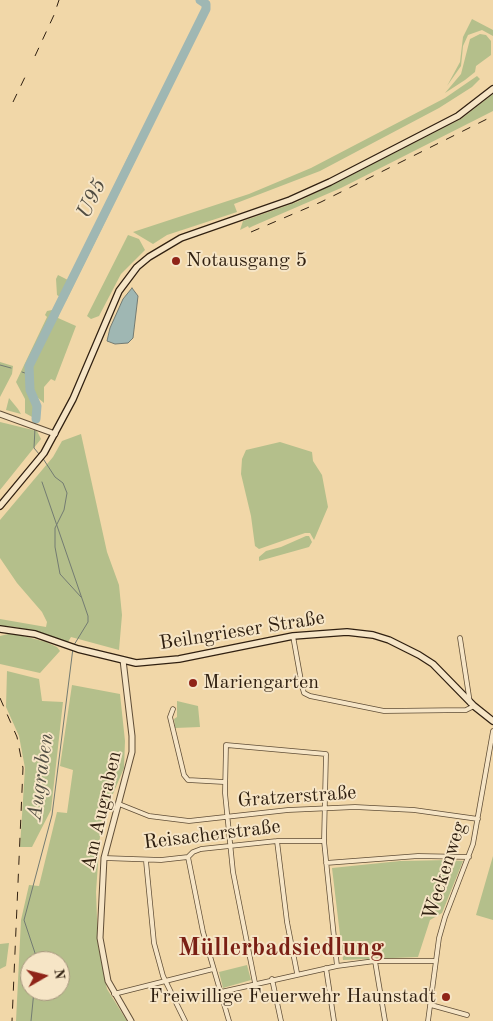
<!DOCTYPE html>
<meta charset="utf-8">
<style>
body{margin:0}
#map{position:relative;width:493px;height:1021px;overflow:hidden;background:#f1d7a8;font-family:"Old Standard TT",serif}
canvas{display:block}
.north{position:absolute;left:20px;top:951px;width:50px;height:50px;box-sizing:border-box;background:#f6e5c6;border:1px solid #a7967e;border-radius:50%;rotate:82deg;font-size:14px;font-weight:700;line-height:20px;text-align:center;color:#302011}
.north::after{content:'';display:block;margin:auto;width:18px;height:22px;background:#8f2418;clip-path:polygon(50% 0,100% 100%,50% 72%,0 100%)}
</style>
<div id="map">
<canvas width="493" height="1021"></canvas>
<div class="north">N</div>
</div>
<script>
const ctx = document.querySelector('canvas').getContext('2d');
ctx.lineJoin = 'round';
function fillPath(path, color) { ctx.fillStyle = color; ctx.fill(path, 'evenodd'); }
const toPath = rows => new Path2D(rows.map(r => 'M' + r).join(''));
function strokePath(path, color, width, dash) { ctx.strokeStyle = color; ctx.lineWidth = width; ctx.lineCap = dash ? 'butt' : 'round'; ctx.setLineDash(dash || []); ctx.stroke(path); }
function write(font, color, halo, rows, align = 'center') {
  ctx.font = font + ' "Old Standard TT",serif'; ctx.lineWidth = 4; ctx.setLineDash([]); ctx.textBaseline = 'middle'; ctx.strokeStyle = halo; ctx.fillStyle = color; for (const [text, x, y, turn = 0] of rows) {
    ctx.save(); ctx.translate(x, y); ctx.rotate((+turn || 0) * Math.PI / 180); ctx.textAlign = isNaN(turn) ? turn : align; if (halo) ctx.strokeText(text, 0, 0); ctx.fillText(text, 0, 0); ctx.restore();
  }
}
fillPath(toPath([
 [472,19,493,30,493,36,482,30,468,35,463,46,461,66,447,86,460,62,463,37],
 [480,34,486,35,491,41,491,55,476,66,475,72,465,80,445,93,461,74,470,39],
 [477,76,480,79,472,87,439,108,320,171,234,204,237,212,167,235,153,244,133,232,249,194,311,168,445,98],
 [493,94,493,111,341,188,253,226,249,228,248,226,240,230,243,221,297,202,334,184,461,119],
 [134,153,138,155,66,301,57,295,56,279,58,275,68,280,129,155,132,157],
 [128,235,139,239,145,250,121,274,99,316,91,319,87,316],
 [52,310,59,313,58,318,76,326,55,381,51,379,44,387,44,403,30,391,36,406,34,418,25,413,25,399,16,382,47,317,45,315,47,311],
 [0,362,13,366,12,374,0,397],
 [9,398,18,409,21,414,6,410],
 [0,422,37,431,41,439,0,490],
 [81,434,107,552,119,585,122,615,119,650,71,637,68,642,16,627,0,626,0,619,46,627,47,622,42,612,17,583,0,558,0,520,53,457,62,441],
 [280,442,312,452,313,461,322,475,328,507,314,540,310,533,305,533,259,549,255,546,251,516,241,474,242,459,246,450],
 [306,536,309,536,312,542,309,547,259,561,259,557,266,551,281,547],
 [12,633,46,642,57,647,60,651,40,673,0,664,0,636],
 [7,671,39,679,42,701,63,702,51,810,32,847,20,847,25,768,19,736,6,707],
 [72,685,120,694,125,741,124,768,101,822,96,892,98,945,107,989,127,1021,16,1021,21,920,29,885,39,886,57,812,67,813,73,770,60,766],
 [30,961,60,961,60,991,30,991],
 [177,701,198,706,200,727,175,728,174,719,177,717],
 [493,856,493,920,476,915],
 [449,860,463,861,442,913,430,920,418,957,343,960,332,868,400,861],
 [9,943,6,966,0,969,0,944],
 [247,965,251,980,223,988,219,972]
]), '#b4bf8b');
const water = toPath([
 [132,288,138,296,133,338,128,343,115,344,107,341,110,328,123,299,132,288]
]);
fillPath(water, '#9fb7b3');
strokePath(water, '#737b72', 1);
strokePath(toPath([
 [62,299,137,153],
 [0,365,11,368],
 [22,372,28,374],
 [35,424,37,406,30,390,29,366,56,312],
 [35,428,34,448,39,454],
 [42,457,55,477,63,483,67,493,64,510,55,528,55,547,60,574,81,597],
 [42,482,88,616,88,622,74,645],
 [35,961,35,953,24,920,52,815,73,648],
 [31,1021,34,991]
]), '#737b72', 1);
strokePath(toPath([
 [36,419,37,406,30,390,29,366,206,9,206,4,200,0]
]), '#9fb7b3', 9);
const minor = toPath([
 [293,636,302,686,304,693,310,696,384,711,466,710,474,706],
 [460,638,470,703],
 [173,709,170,717,184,775,188,780,224,782],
 [119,804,149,816,189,821,288,810,355,807,414,810,478,819],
 [277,841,287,922,297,973],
 [188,857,203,932,229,1021],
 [104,858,161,860,188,857,193,852,201,849,277,841,324,841],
 [146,861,154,943,163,976,185,1021],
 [326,863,418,856,469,857],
 [375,961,385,1021],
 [326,968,334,1021],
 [272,979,281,1021],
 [255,983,233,872,225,793,226,745,326,754,324,841,337,966],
 [221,992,337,966,375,961,435,961],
 [114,994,213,969],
 [431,1005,467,1015],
 [428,1021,439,938,445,917,473,844,493,731]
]);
const tertiary = toPath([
 [0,414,55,434],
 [123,660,132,736,132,752,104,858,100,938,108,981,131,1021]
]);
const secondary = toPath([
 [0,506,44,453,73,399,119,291,137,267,149,257,181,238,290,200,330,182,458,116,493,89],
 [0,629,35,634,78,649,136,663,179,659,293,636,347,632,373,635,389,640,419,655,433,664,474,706,493,721]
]);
strokePath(minor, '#604e37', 5.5);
strokePath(tertiary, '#604e37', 7);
strokePath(secondary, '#302011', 8);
strokePath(minor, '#f6e5c6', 4);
strokePath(tertiary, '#f6e5c6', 5);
strokePath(secondary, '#f6e5c6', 5.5);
strokePath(toPath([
 [35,56,54,15,59,0],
 [13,102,26,75],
 [251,232,321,202,493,116],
 [0,698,17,737,23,768,12,1021]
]), '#302011', 1, [9, 9]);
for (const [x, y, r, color] of [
 [176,261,5,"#8f2418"],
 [193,683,5,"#8f2418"],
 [446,997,5,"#8f2418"]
]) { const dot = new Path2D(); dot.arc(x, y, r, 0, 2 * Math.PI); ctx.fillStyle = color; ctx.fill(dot); strokePath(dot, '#f6e5c6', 2); }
write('20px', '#302011', '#f6e5c6', [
 ["Notausgang 5",186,261],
 ["Mariengarten",203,683],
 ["Freiwillige Feuerwehr Haunstadt",436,997,"right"]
], 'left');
write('20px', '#302011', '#f6e5c6', [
 ["Beilngrieser Straße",242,631,-9],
 ["Gratzerstraße",297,797,-4],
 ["Am Augraben",102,811,-77],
 ["Reisacherstraße",212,835,-7],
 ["Weckenweg",445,871,-72]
]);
write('italic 21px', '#514d42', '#f6e5c6', [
 ["U95",92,199,-64],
 ["Augraben",41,777,-82]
]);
write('bold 25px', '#7a1f14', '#f6e5c6', [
 ["Müllerbadsiedlung",281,948]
]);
</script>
